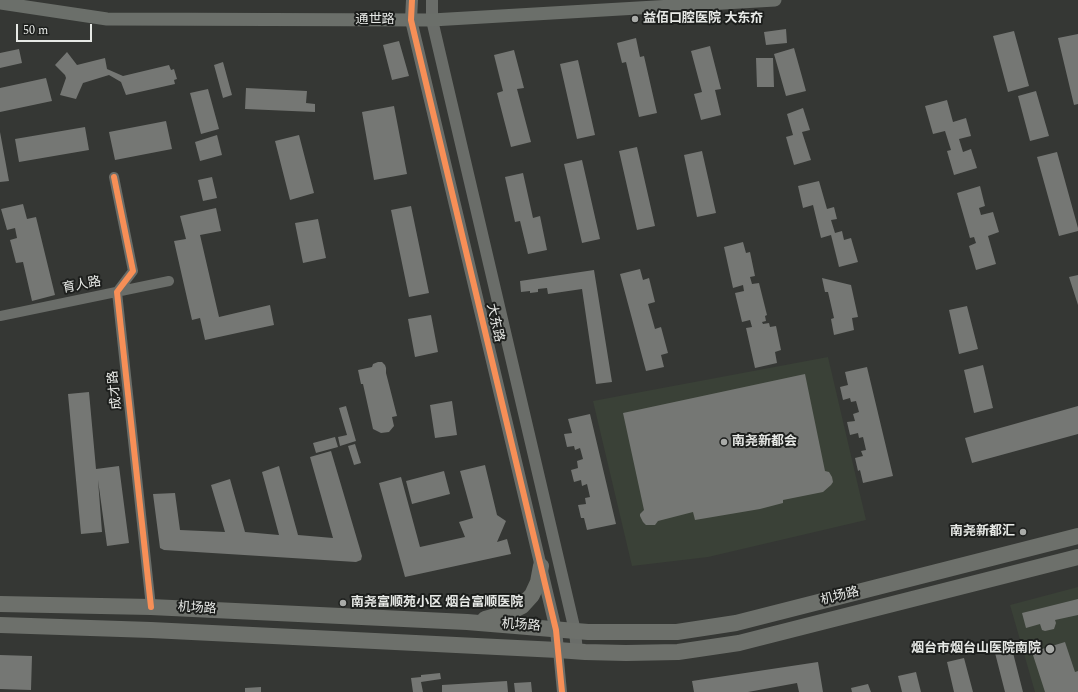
<!DOCTYPE html>
<meta charset="utf-8">
<style>
body{margin:0}
#map{position:relative;width:1078px;height:692px;overflow:hidden;background:#353734;font-family:Spectral,serif}
canvas{display:block}
.scale{position:absolute;left:16px;top:24px;width:76px;height:18px;box-sizing:border-box;border:2px solid #e7e9e6;border-top:0;padding-left:5px;font-size:12px;line-height:14px;white-space:nowrap;color:#e7e9e6;-webkit-text-stroke:3px #1d1f1d;paint-order:stroke}
</style>
<div id="map">
<canvas width="1078" height="692"></canvas>
<div class="scale">50 m</div>
</div>
<script>
const ctx = document.querySelector('canvas').getContext('2d');
ctx.lineJoin = 'round';
function fillPath(path, color) { ctx.fillStyle = color; ctx.fill(path, 'evenodd'); }
const toPath = rows => new Path2D(rows.map(r => 'M' + r).join(''));
function strokePath(path, color, width, dash) { ctx.strokeStyle = color; ctx.lineWidth = width; ctx.lineCap = dash ? 'butt' : 'round'; ctx.setLineDash(dash || []); ctx.stroke(path); }
function write(font, color, halo, rows, align = 'center') {
  ctx.font = font + ' Spectral,"Noto Sans SC",serif'; ctx.lineWidth = 4; ctx.setLineDash([]); ctx.textBaseline = 'middle'; ctx.strokeStyle = halo; ctx.fillStyle = color; for (const [text, x, y, turn = 0] of rows) {
    ctx.save(); ctx.translate(x, y); ctx.rotate((+turn || 0) * Math.PI / 180); ctx.textAlign = isNaN(turn) ? turn : align; if (halo) ctx.strokeText(text, 0, 0); ctx.fillText(text, 0, 0); ctx.restore();
  }
}
fillPath(toPath([
 [828,357,866,520,708,557,632,566,593,401],
 [1078,587,1078,692,1035,692,1010,605]
]), '#3a4137');
fillPath(toPath([
 [786,29,787,43,766,45,764,32],
 [1014,31,1029,86,1008,92,993,36],
 [1078,34,1078,104,1074,105,1058,38],
 [636,38,640,57,644,56,657,113,639,117,626,62,622,63,617,43],
 [399,41,409,76,392,80,383,45],
 [710,46,721,89,715,90,721,115,701,120,694,94,702,92,691,51],
 [794,48,806,91,786,96,774,54],
 [19,49,22,63,0,68,0,53],
 [514,50,524,88,517,89,531,142,511,147,497,93,503,91,494,55],
 [67,52,77,65,105,58,107,69,123,76,169,65,171,70,174,69,177,79,174,80,175,84,126,95,121,82,109,75,83,83,76,99,60,95,66,78,65,75,55,65],
 [756,58,773,58,774,87,757,87],
 [578,60,595,135,577,139,560,64],
 [223,62,232,95,223,98,214,65],
 [46,78,52,101,0,112,0,88],
 [246,88,307,91,306,103,315,104,315,112,245,109],
 [208,89,219,129,201,134,190,93],
 [1036,91,1049,136,1030,141,1018,96],
 [947,100,953,122,966,118,971,136,959,139,963,152,971,149,977,168,954,175,947,151,951,150,945,131,933,134,925,106],
 [394,106,407,174,374,180,362,112],
 [803,108,810,130,802,132,811,160,794,165,786,137,793,135,787,114],
 [166,121,172,149,115,160,109,132],
 [85,127,89,150,19,162,15,139],
 [0,132,9,181,0,182],
 [217,135,222,155,200,161,195,142],
 [299,135,314,193,290,200,275,141],
 [637,147,655,226,637,230,619,151],
 [702,151,716,213,697,217,684,155],
 [1057,152,1078,228,1078,231,1059,236,1037,157],
 [582,160,600,239,582,243,564,164],
 [523,173,533,218,540,216,547,250,528,254,520,221,515,222,505,177],
 [212,177,217,198,203,201,198,180],
 [819,181,827,209,834,207,837,219,831,220,835,233,842,231,844,240,851,238,858,262,839,267,831,235,821,238,813,205,803,208,798,186],
 [980,186,985,206,979,208,981,215,993,212,999,232,988,236,996,264,976,270,969,246,976,243,974,237,970,238,957,193],
 [23,204,27,219,36,217,55,295,32,301,23,262,16,263,10,240,17,238,15,228,7,230,1,209],
 [411,206,429,293,409,297,391,210],
 [216,208,221,231,200,235,219,317,270,305,274,325,205,340,200,318,192,320,174,241,186,239,180,216],
 [318,219,326,258,303,263,295,223],
 [743,242,746,253,750,252,755,276,750,277,752,284,759,283,767,315,765,316,766,321,762,322,763,324,769,323,770,327,776,326,781,350,775,352,777,363,755,368,746,328,752,327,750,320,742,322,735,293,744,291,743,285,733,288,724,247],
 [640,269,643,280,649,278,655,302,648,304,655,329,661,327,668,353,661,355,664,367,646,371,620,274],
 [594,270,612,382,596,384,582,289,548,294,547,288,538,289,538,292,530,293,530,291,521,292,520,281],
 [1078,275,1078,305,1069,277],
 [822,278,851,285,858,317,852,318,854,330,834,335,831,319,834,318,828,292,825,292],
 [967,306,978,349,959,354,949,310],
 [431,315,438,352,415,357,408,319],
 [378,362,382,362,385,365,386,368,386,373,397,416,392,417,394,426,389,432,381,433,373,429,363,384,361,384,358,370,372,367,373,364],
 [983,365,993,408,974,413,964,370],
 [867,367,893,476,863,483,860,470,858,471,855,458,863,456,861,451,866,450,863,437,859,438,858,433,850,435,847,422,855,421,853,414,859,412,856,401,851,402,850,398,843,400,840,387,848,385,845,372],
 [805,374,825,471,829,472,832,477,833,482,831,485,823,492,783,500,783,503,760,509,695,520,693,512,658,521,655,525,646,525,643,522,640,516,640,514,644,510,623,413],
 [89,392,96,469,119,466,129,543,107,546,98,480,102,532,81,534,68,394],
 [452,401,457,435,435,438,430,405],
 [346,406,356,441,340,446,338,437,347,435,339,408],
 [1078,406,1078,434,972,463,965,438],
 [590,414,616,524,587,530,584,518,581,518,578,505,586,504,585,498,590,497,587,484,582,486,581,480,574,482,571,470,578,468,577,461,583,459,580,448,575,450,574,446,567,447,564,434,572,433,568,419],
 [335,437,338,447,316,453,313,443],
 [355,444,361,463,354,465,348,446],
 [331,451,362,556,361,560,356,562,164,550,160,548,153,494,175,493,180,530,225,532,211,485,230,479,245,532,279,535,262,472,279,466,298,535,333,538,310,457],
 [485,465,497,515,506,521,497,542,507,539,511,554,405,577,379,483,401,477,420,547,465,537,459,522,473,518,460,471],
 [444,471,450,494,412,504,406,481],
 [1078,599,1078,615,1055,620,1056,623,1054,629,1045,631,1042,630,1040,624,1026,628,1022,613],
 [1065,642,1075,672,1078,671,1078,692,1045,692,1032,652],
 [1011,645,1023,692,1005,692,994,649],
 [0,655,32,656,31,690,0,689],
 [964,658,973,692,954,692,947,662],
 [818,662,823,692,799,692,797,683,748,692,694,692,692,681],
 [916,672,921,692,902,692,898,676],
 [440,673,441,679,421,682,423,692,413,692,411,678,421,677,421,675],
 [507,681,508,692,442,692,442,685],
 [531,682,532,692,515,692,514,683],
 [868,684,871,692,852,692,851,688],
 [261,687,261,692,245,692,245,688]
]), '#757774');
strokePath(toPath([
 [114,177,133,271,117,292,151,607],
 [0,316,169,281],
 [558,650,562,692]
]), '#6a6d69', 10);
strokePath(toPath([
 [412,0,411,20,556,630,558,650],
 [432,0,432,20,575,631,577,652]
]), '#6a6d69', 12);
strokePath(toPath([
 [0,3,107,19,432,20,775,0]
]), '#6b6f6a', 13);
strokePath(toPath([
 [0,604,151,607,467,622,588,632,677,632,736,623,1078,536],
 [485,619,510,612,522,606,532,595,538,582,541,566],
 [0,625,151,630,558,650,585,652,626,653,678,652,739,643,1078,557]
]), '#6d706b', 16);
strokePath(toPath([
 [412,0,411,20,556,630,562,692],
 [114,177,133,271,117,292,151,607]
]), '#f78f57', 6);
for (const [x, y, r, color] of [
 [635,19,4,"#a9aba8"],
 [724,442,4,"#a9aba8"],
 [1023,532,4,"#a9aba8"],
 [343,603,4,"#a9aba8"],
 [1050,649,5,"#a9aba8"]
]) { const dot = new Path2D(); dot.arc(x, y, r, 0, 2 * Math.PI); ctx.fillStyle = color; ctx.fill(dot); strokePath(dot, '#1d1f1d', 1.5); }
write('bold 13px', '#e7e9e6', '#1d1f1d', [
 ["益佰口腔医院 大东夼",643,19],
 ["南尧新都会",732,442],
 ["南尧新都汇",1015,532,"right"],
 ["南尧富顺苑小区 烟台富顺医院",351,603],
 ["烟台市烟台山医院南院",1041,649,"right"]
], 'left');
write('13px', '#e7e9e6', '#1d1f1d', [
 ["通世路",375,20],
 ["育人路",82,286,-11],
 ["大东路",494,323,77],
 ["成才路",116,390,-96],
 ["机场路",840,597,-14],
 ["机场路",197,609,3],
 ["机场路",521,626,4]
]);
</script>
